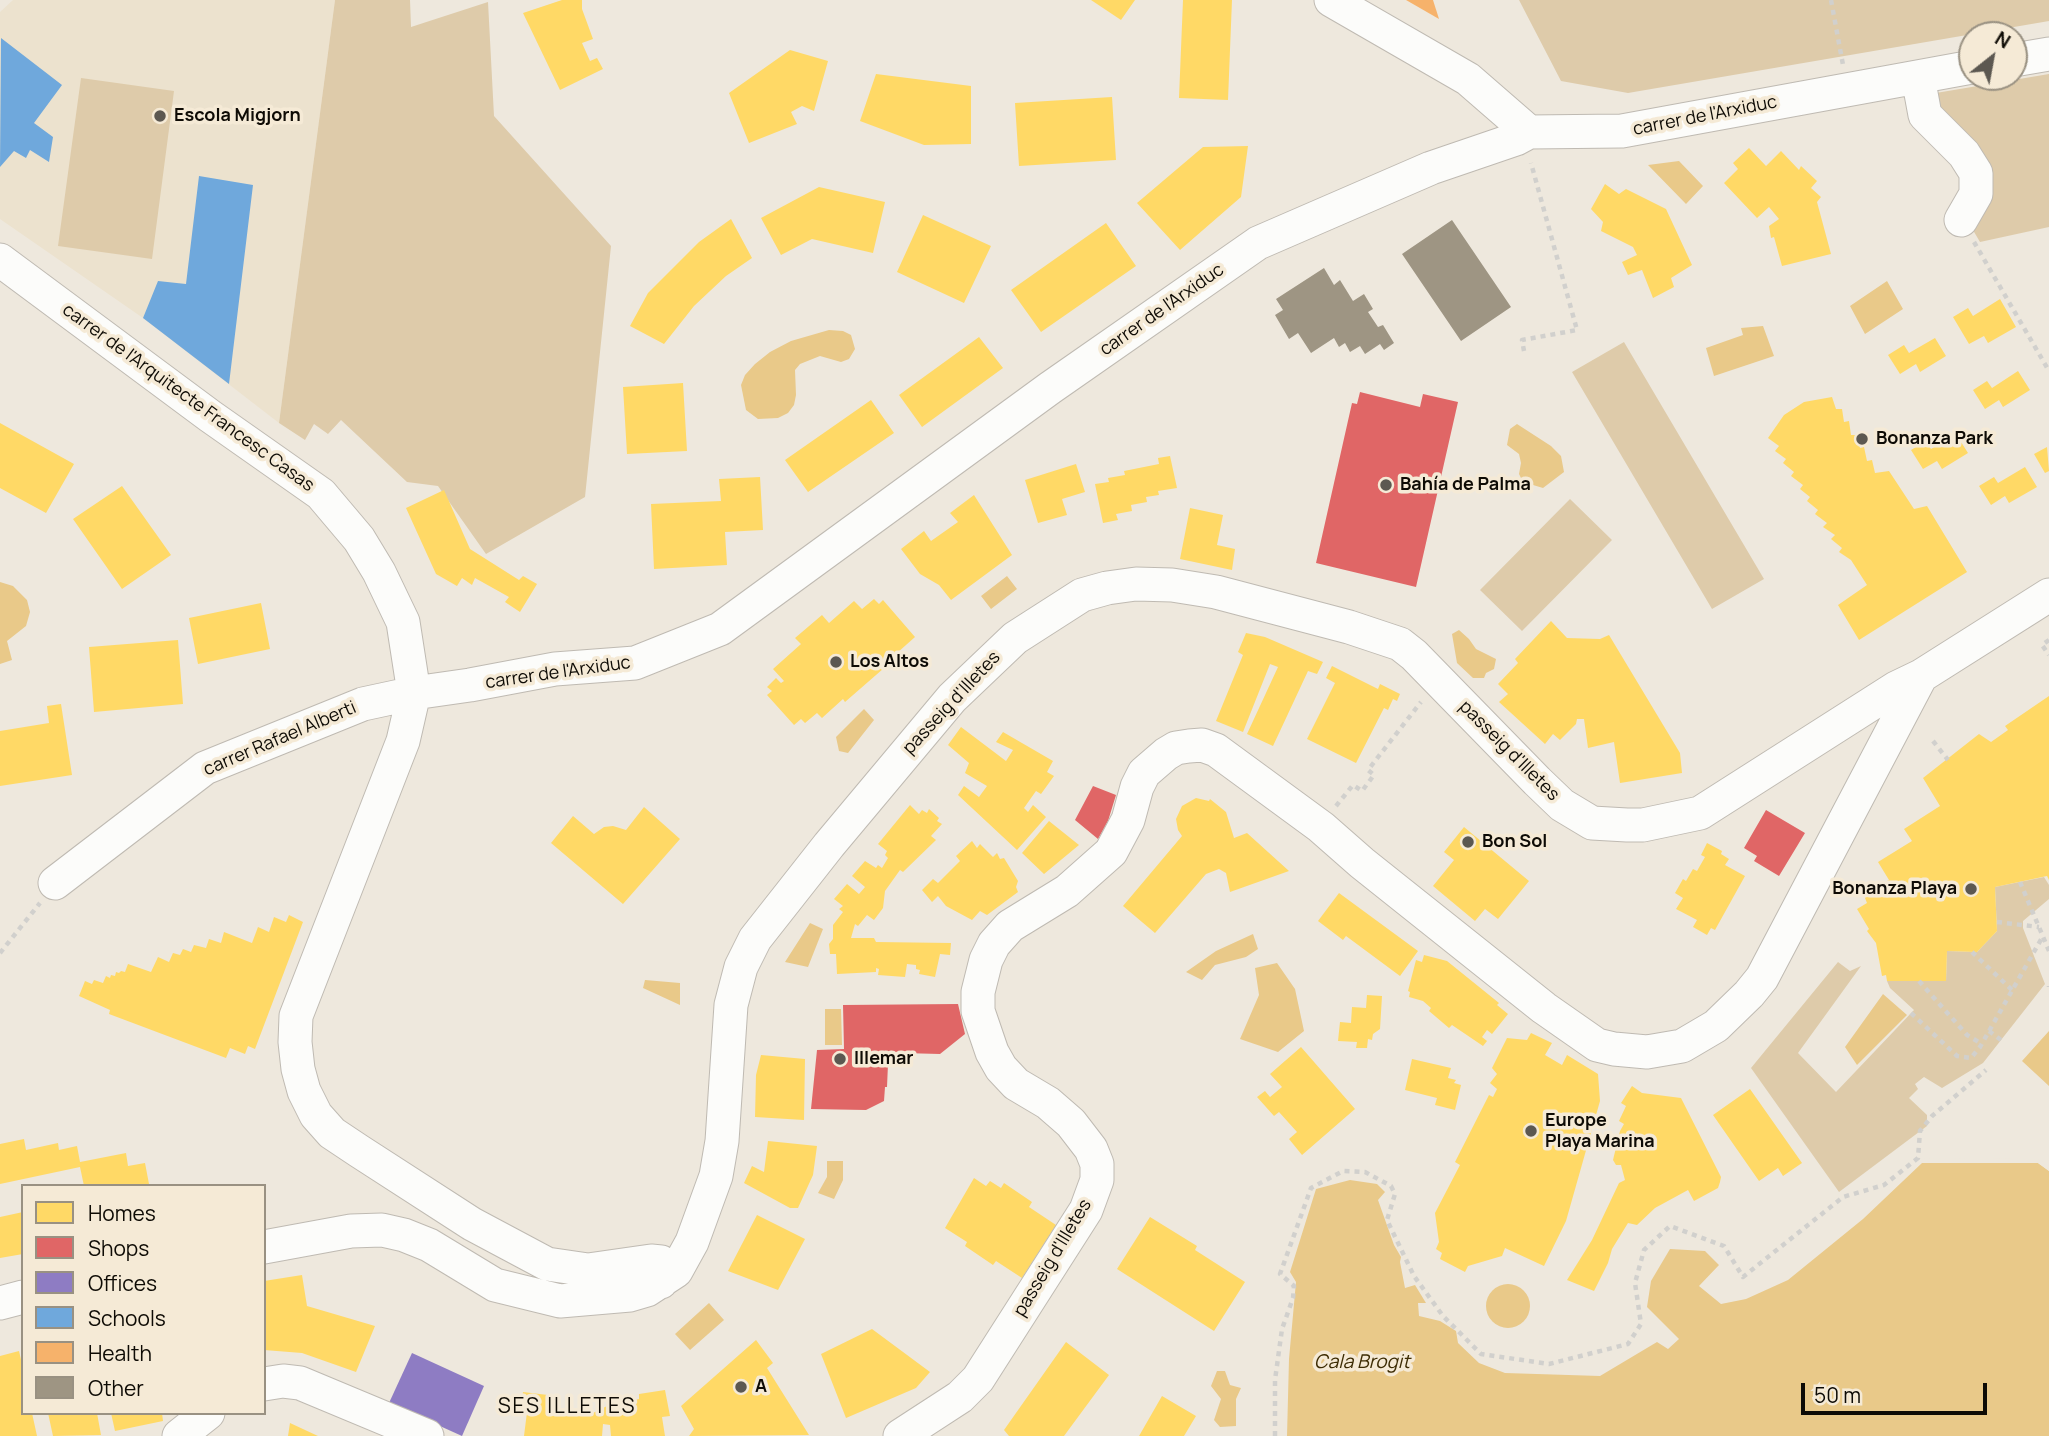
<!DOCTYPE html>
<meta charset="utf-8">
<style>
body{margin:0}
#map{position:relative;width:2049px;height:1436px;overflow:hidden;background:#eee8dd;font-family:Manrope,sans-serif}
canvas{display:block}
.legend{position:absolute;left:21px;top:1184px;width:245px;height:231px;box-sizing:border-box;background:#f5ead6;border:2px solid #999182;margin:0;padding:9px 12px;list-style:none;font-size:21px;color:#0e0b05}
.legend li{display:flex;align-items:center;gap:14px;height:35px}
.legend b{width:35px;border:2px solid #999182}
.north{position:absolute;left:1958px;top:21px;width:70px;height:70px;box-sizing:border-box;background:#f5ead6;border:2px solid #999182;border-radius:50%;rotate:31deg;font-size:19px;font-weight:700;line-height:28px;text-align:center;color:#0e0b05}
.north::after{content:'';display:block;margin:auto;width:24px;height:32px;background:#5c5851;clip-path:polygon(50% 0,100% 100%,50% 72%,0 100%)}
.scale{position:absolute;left:1801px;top:1383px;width:186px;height:32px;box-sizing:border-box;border:4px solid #0e0b05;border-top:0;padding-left:9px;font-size:21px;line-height:24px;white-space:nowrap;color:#0e0b05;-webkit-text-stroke:5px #f5ead6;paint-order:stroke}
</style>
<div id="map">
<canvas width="2049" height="1436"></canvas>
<ul class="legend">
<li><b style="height:19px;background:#ffd966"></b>Homes</li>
<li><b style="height:19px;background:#e06666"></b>Shops</li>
<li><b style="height:19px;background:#8e7cc3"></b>Offices</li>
<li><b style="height:19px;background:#6fa8dc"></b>Schools</li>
<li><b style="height:19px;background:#f6b26b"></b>Health</li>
<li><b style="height:19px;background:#9e9583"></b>Other</li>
</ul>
<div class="north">N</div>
<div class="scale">50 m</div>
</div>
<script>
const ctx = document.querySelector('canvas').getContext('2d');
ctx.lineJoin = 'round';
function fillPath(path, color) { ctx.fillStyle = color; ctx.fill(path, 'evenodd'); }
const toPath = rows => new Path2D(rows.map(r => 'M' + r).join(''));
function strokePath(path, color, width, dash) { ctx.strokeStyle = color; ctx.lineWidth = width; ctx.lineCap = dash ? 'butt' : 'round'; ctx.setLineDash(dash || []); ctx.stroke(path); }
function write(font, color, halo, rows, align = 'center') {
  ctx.font = font + ' Manrope,sans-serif'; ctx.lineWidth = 7; ctx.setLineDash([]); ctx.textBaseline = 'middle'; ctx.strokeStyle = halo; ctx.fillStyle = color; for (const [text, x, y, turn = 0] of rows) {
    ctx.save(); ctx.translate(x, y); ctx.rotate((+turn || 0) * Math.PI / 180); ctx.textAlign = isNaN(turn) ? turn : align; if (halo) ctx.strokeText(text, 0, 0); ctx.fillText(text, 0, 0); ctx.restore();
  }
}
fillPath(toPath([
 [13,0,335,0,279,423,143,318,0,219,0,12]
]), '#ece2ce');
fillPath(toPath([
 [335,0,410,0,411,27,488,2,494,116,611,246,585,497,486,554,438,486,407,482,341,420,328,434,314,424,305,440,279,423],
 [1519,0,2049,0,2049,21,1628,93,1561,81],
 [2049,74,2049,227,1980,242,1970,225,1987,190,1930,94],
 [81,78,174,91,152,259,58,246],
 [1624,342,1764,579,1712,609,1572,372],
 [1570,499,1612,540,1522,631,1480,590],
 [2044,877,2049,885,2049,899,2023,921,2023,928,2045,984,1983,1063,1942,1088,1924,1077,1915,1084,1918,1089,1909,1098,1927,1115,1927,1126,1839,1192,1751,1068,1838,962,1850,971,1861,966,1798,1053,1836,1092,1914,1010,1890,988,1887,981,1946,981,1947,951,1977,952,1997,931,1995,887]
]), '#decbaa');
fillPath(toPath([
 [1679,161,1703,186,1686,204,1648,165],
 [1887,281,1903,309,1865,334,1850,306],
 [1763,326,1774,356,1714,376,1706,348,1743,335,1741,328],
 [829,330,843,331,851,335,855,349,849,359,841,362,820,356,800,364,795,370,796,395,794,405,788,413,778,418,758,419,746,410,741,385,745,375,755,364,770,352,791,341],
 [1517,424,1551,446,1561,456,1564,472,1543,488,1523,482,1519,474,1521,463,1519,454,1507,445,1510,429],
 [1007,576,1017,589,991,609,981,596],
 [0,582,13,586,27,600,30,612,26,626,7,641,12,660,0,664],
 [1459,630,1469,639,1476,649,1496,659,1494,669,1486,673,1484,678,1473,678,1457,663,1452,634],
 [864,709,874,720,848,753,839,751,836,737],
 [810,923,823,929,808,967,785,962],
 [1253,934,1258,949,1246,957,1215,965,1202,980,1186,972,1216,951],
 [1277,963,1295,989,1304,1031,1278,1052,1240,1039,1259,995,1255,968],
 [645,980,680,983,680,1005,643,988],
 [1883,994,1907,1015,1857,1065,1845,1047],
 [825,1009,841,1009,842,1045,825,1045],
 [2049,1031,2049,1086,2022,1061],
 [827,1161,843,1161,843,1180,834,1199,818,1193,827,1177],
 [1967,1161,2038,1163,2049,1171,2049,1436,1287,1436,1289,1359,1296,1282,1290,1272,1316,1189,1350,1180,1377,1184,1385,1192,1378,1200,1394,1245,1401,1257,1400,1262,1405,1288,1415,1285,1426,1303,1418,1303,1419,1316,1440,1321,1456,1331,1458,1343,1479,1363,1505,1373,1600,1376,1657,1342,1668,1349,1679,1339,1647,1307,1651,1281,1670,1249,1705,1251,1719,1265,1699,1286,1721,1304,1746,1299,1788,1280,1863,1219,1922,1163],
 '1486 1306a22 22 0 1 1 44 0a22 22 0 1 1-44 0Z',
 [709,1303,724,1320,690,1350,675,1334],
 [1217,1371,1225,1371,1230,1385,1241,1388,1236,1399,1236,1426,1220,1427,1214,1420,1221,1399,1211,1386]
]), '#e9c989');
fillPath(toPath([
 [1967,1158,2038,1159,2049,1166,2049,1171,2038,1163,1922,1163,1922,1159]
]), '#eee8dd');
fillPath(toPath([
 [562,0,582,0,582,9,593,39,582,43,590,61,597,58,603,69,560,90,523,13],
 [1091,0,1135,0,1121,20],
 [1183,0,1232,0,1228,100,1179,98],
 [790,50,828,61,814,111,802,106,791,112,797,124,749,143,729,93],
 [876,74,971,86,971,144,924,145,860,121],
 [1112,97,1116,160,1019,166,1015,103],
 [1248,146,1241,197,1180,250,1137,203,1203,147],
 [1749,148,1766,166,1781,151,1799,170,1801,166,1817,181,1811,188,1821,197,1817,202,1831,254,1782,266,1774,237,1771,238,1769,226,1779,219,1769,207,1757,218,1724,183,1738,169,1733,163],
 [1605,184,1619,194,1626,189,1666,209,1692,265,1671,278,1674,287,1653,298,1642,270,1628,275,1622,262,1637,255,1633,247,1601,231,1603,222,1591,209],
 [819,187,885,202,873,253,812,239,781,255,761,218],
 [923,215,991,246,964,303,897,272],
 [731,219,752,258,726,276,694,306,664,344,630,326,648,293,699,242],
 [1106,223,1136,266,1041,332,1011,290],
 [2000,299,2016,327,1988,343,1984,336,1969,344,1953,317,1968,308,1973,316],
 [979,337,1003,368,922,427,899,395],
 [1935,338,1946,356,1920,372,1916,364,1900,374,1888,355,1904,345,1909,353],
 [2018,371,2030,390,2003,407,1999,400,1985,409,1973,390,1987,381,1992,388],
 [683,383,687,451,627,454,623,387],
 [1832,397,1836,409,1842,409,1844,422,1849,421,1851,435,1857,435,1860,448,1864,447,1867,461,1872,460,1875,473,1889,471,1914,509,1927,506,1967,572,1859,640,1838,605,1867,585,1851,560,1839,552,1842,548,1831,539,1835,535,1823,527,1827,523,1815,514,1818,510,1807,501,1810,497,1800,489,1803,485,1791,476,1794,472,1783,463,1786,459,1775,451,1779,446,1768,438,1784,415,1804,402],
 [871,400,894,433,808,492,785,460],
 [0,423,74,464,46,513,0,488],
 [1956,434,1968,453,1942,469,1937,461,1923,469,1911,450,1926,441,1931,449],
 [2047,447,2049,471,2045,473,2034,454],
 [1170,456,1177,488,1158,491,1159,495,1146,497,1147,502,1131,505,1132,511,1116,514,1118,520,1103,523,1095,484,1109,482,1108,478,1125,475,1124,471,1159,464,1158,458],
 [1076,464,1085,492,1062,499,1067,515,1038,523,1025,480],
 [2025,467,2037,487,2009,503,2005,496,1991,505,1979,486,1994,477,1998,483],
 [760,477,763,530,725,532,727,565,654,569,651,504,721,501,719,479],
 [122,486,171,555,122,589,73,519],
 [444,490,470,549,519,580,523,576,537,584,520,612,505,602,509,597,475,578,472,585,462,578,457,586,436,574,406,508],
 [974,495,1012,555,951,600,939,585,920,574,901,549,924,531,931,541,958,522,950,513],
 [1190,508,1223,515,1217,545,1235,549,1232,570,1180,559],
 [874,599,879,604,883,600,915,637,897,653,899,655,845,702,843,699,822,718,817,713,805,723,801,719,794,725,767,695,772,691,767,687,776,678,781,683,784,681,773,669,801,644,795,638,822,615,829,623,854,601,862,609],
 [261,603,270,649,198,664,189,618],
 [1551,621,1567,638,1600,639,1609,635,1680,753,1682,773,1620,783,1614,742,1588,748,1584,719,1577,719,1576,724,1560,740,1553,734,1545,744,1499,702,1508,694,1498,684,1518,663,1515,659],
 [1246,633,1265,637,1323,662,1317,674,1308,671,1273,746,1247,734,1278,667,1270,664,1243,732,1216,721,1243,655,1238,652],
 [178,640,183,704,94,712,89,647],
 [1332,666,1378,689,1380,684,1400,694,1397,701,1393,699,1388,710,1384,708,1356,763,1307,739,1335,683,1326,678],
 [2049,696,2049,880,2047,876,1995,887,1997,931,1977,952,1947,951,1946,981,1887,981,1886,975,1882,976,1876,943,1867,931,1869,929,1857,909,1867,903,1865,898,1871,888,1889,880,1878,862,1912,841,1904,829,1940,806,1923,778,1979,734,1991,742,2008,730,2005,726],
 [61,704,72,775,0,786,0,731,49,723,47,706],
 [961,727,1006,761,1013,750,996,742,1003,732,1053,761,1047,772,1054,776,1041,794,1036,791,1024,808,1028,812,1033,805,1046,817,1017,850,958,795,964,786,979,797,987,786,965,773,969,763,948,745],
 [1196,798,1209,801,1210,799,1226,812,1234,838,1247,833,1289,871,1230,892,1226,873,1219,869,1206,874,1155,933,1123,906,1182,836,1178,830,1176,819,1182,806],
 [910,805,919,814,922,810,927,813,929,809,939,818,937,821,942,824,931,836,936,840,903,872,900,870,885,891,883,908,874,920,867,915,858,926,855,924,851,938,874,938,876,942,951,943,950,955,940,954,935,977,919,974,920,970,916,969,916,965,907,964,905,977,878,975,879,969,876,968,876,972,837,974,836,954,830,954,829,944,833,939,833,925,843,912,839,909,843,906,834,899,847,884,859,894,865,887,852,876,865,861,876,868,878,865,882,868,888,858,885,855,887,851,878,844],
 [644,807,680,839,623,904,551,843,573,816,594,834,604,827,613,826,626,830],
 [1049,821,1079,845,1044,874,1022,853],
 [1464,827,1529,881,1498,919,1485,909,1475,921,1433,886,1454,860,1444,852],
 [972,841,977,848,980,844,993,857,997,853,1000,859,1004,858,1018,881,1016,887,1018,892,987,915,980,911,972,920,946,906,938,896,932,902,922,890,933,879,938,883,960,861,956,856],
 [1707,843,1722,851,1721,854,1729,859,1725,865,1745,876,1715,930,1711,928,1707,935,1693,927,1697,920,1676,909,1683,898,1675,893,1683,879,1686,881,1693,869,1697,871,1705,857,1701,855],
 [1339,893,1418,951,1400,976,1346,936,1343,940,1318,921],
 [289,915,303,922,255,1049,248,1046,245,1054,230,1048,226,1058,109,1014,110,1010,79,996,85,981,92,984,94,980,103,983,106,976,110,978,111,975,115,976,116,972,119,973,121,971,125,972,128,964,151,972,158,957,169,962,173,953,180,955,183,949,191,952,194,945,206,948,209,939,221,943,224,932,252,943,258,927,269,932,274,917,286,922],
 [1424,955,1447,961,1499,1003,1497,1005,1508,1014,1492,1034,1487,1030,1482,1037,1487,1041,1483,1046,1452,1025,1449,1028,1429,1011,1431,1008,1423,1001,1409,997,1410,992,1408,991,1416,960,1422,962],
 [1367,995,1382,996,1380,1029,1373,1034,1372,1040,1368,1039,1367,1048,1356,1048,1357,1042,1338,1041,1340,1022,1351,1023,1352,1007,1366,1008],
 [1531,1033,1552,1043,1545,1055,1562,1065,1567,1055,1598,1074,1600,1101,1566,1221,1544,1266,1505,1248,1502,1256,1468,1266,1465,1272,1440,1259,1442,1253,1436,1249,1439,1242,1435,1213,1460,1165,1455,1162,1489,1095,1493,1097,1497,1089,1490,1083,1497,1074,1492,1068,1507,1038,1527,1040],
 [1301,1047,1355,1109,1302,1155,1289,1139,1297,1132,1279,1112,1274,1116,1257,1097,1265,1091,1270,1097,1282,1087,1270,1074],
 [761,1055,805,1059,804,1120,755,1117,756,1075],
 [1412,1059,1451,1068,1448,1078,1456,1080,1454,1083,1461,1085,1455,1110,1435,1105,1437,1098,1405,1090],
 [1632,1086,1642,1093,1681,1098,1721,1177,1720,1182,1718,1188,1694,1201,1688,1190,1655,1208,1637,1225,1628,1223,1612,1249,1608,1263,1594,1291,1567,1280,1592,1240,1619,1183,1625,1180,1621,1165,1616,1165,1613,1160,1620,1131,1624,1124,1619,1121,1626,1106,1621,1103],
 [1750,1089,1802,1163,1783,1176,1778,1168,1759,1181,1713,1115],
 [24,1139,26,1150,58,1143,59,1150,77,1146,80,1162,126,1153,128,1166,145,1163,149,1184,140,1186,84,1186,80,1167,0,1184,0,1144],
 [768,1141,817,1146,813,1175,798,1208,790,1208,744,1183,752,1166,764,1172],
 [974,1178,986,1186,990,1181,1001,1188,1004,1183,1032,1202,1029,1207,1056,1225,1022,1278,996,1261,993,1265,965,1246,967,1242,945,1228],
 [23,1212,23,1254,0,1258,0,1217],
 [757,1215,805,1239,778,1290,728,1271],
 [1150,1217,1197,1246,1195,1250,1245,1282,1214,1331,1117,1269],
 [302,1275,307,1306,375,1326,356,1372,302,1353,264,1350,264,1281],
 [872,1329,930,1372,916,1388,846,1418,821,1354],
 [756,1340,773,1363,767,1368,809,1435,689,1436,694,1429,681,1406],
 [1066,1342,1109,1375,1064,1436,1009,1436,1004,1430],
 [19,1351,23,1368,23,1413,32,1413,37,1436,0,1436,0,1356],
 [665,1390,670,1416,662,1417,665,1436,611,1436,610,1425,603,1424,602,1436,524,1436,527,1412,520,1411,523,1392,548,1395,548,1399,560,1401,559,1409,590,1410,591,1414,607,1406,639,1399,639,1394],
 [1162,1396,1196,1416,1184,1436,1139,1436],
 [48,1413,97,1413,101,1435,53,1436],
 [111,1413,162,1413,163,1421,115,1431],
 [290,1423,318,1436,288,1436]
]), '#ffd966');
fillPath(toPath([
 [1360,392,1420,407,1423,394,1458,402,1416,587,1316,563,1352,403,1357,404],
 [1093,786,1116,795,1108,821,1098,839,1075,820],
 [1766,810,1805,833,1779,876,1754,861,1757,856,1744,848],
 [958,1004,965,1034,940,1054,864,1052,864,1063,888,1064,887,1087,885,1087,884,1101,866,1110,811,1109,817,1050,844,1049,843,1005]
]), '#e06666');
fillPath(toPath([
 [412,1353,484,1386,462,1436,389,1403]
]), '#8e7cc3');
fillPath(toPath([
 [1,38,62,85,34,123,53,137,49,162,30,150,26,158,14,151,0,167],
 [199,176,253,185,229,384,143,318,158,281,186,284]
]), '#6fa8dc');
fillPath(toPath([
 [1406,0,1433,0,1439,19]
]), '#f6b26b');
fillPath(toPath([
 [1452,220,1511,307,1461,341,1402,254],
 [1324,268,1334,285,1340,280,1353,301,1364,294,1373,309,1368,312,1378,327,1383,325,1394,343,1384,350,1380,344,1365,354,1360,346,1350,352,1345,343,1339,347,1334,338,1311,353,1298,333,1289,339,1275,315,1283,310,1276,299]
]), '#9e9583');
const minor = toPath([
 [1331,0,1468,79,1529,132],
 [2014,60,2049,54],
 [1918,77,1925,115,1964,154,1976,173,1976,194,1961,220],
 [0,260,210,416,321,494,359,539,379,572,403,622,414,693,403,741,296,1016,295,1042,298,1069,304,1091,316,1115,332,1133,359,1151,472,1224,547,1264,588,1270,651,1261,661,1262,667,1268,661,1282],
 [55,883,205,768,363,704,414,693,470,685,555,669,635,663,720,629,1050,388,1258,243,1431,168,1516,139,1529,132,1622,131,1972,67],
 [264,1247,351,1231,382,1230,404,1235,429,1245,495,1285,560,1301,630,1295,647,1290,676,1271,692,1242,716,1176,722,1141,731,1005,741,967,755,939,829,845,952,698,1015,638,1082,595,1107,588,1136,584,1172,585,1216,592,1349,627,1400,644,1414,655,1537,781,1562,805,1592,823,1627,825,1643,825,1700,813,1896,688,1921,676,2049,595],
 [0,1303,23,1297],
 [264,1384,283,1381,300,1383,427,1436],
 [179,1436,208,1413],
 [900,1436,960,1397,978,1379,1086,1210,1097,1180,1097,1164,1091,1149,1071,1123,1048,1103,1016,1084,1001,1068,992,1052,978,1011,978,992,986,960,994,944,1010,926,1067,891,1111,852,1128,820,1137,787,1144,773,1166,754,1176,748,1189,746,1202,745,1216,750,1321,827,1362,863,1544,1008,1597,1045,1614,1049,1647,1052,1682,1046,1716,1026,1749,994,1762,978,1921,676]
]);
strokePath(minor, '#bfbab2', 35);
strokePath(toPath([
 [1831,0,1843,65],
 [1974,242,2049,371],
 [1524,351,1522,340,1577,330,1531,163],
 [2049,640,2042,645,2049,655],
 [1933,741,1948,760],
 [1336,806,1353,785,1362,791,1374,775,1368,770,1421,702],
 [2020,882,2049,951],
 [1997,922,2039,927],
 [1972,952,2012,990],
 [0,953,40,903],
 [1919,981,1967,1035,1982,1044],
 [2049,987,2049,986],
 [1911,1013,1957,1056,1971,1058,1980,1047,2043,936],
 [1989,1031,2001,1040],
 [1275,1436,1275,1380,1282,1329,1293,1298,1294,1286,1280,1274,1311,1188,1343,1171,1365,1172,1391,1186,1395,1194,1387,1220,1414,1276,1443,1316,1481,1354,1549,1364,1628,1344,1641,1324,1635,1283,1644,1250,1670,1226,1724,1246,1743,1277,1843,1197,1884,1185,1918,1158,1920,1131,1932,1116,1986,1070]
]), '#d1d0cd', 4.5, [5, 5]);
strokePath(minor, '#fcfcfa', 33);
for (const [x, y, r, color] of [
 [160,116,7,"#5c5851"],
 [1862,439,7,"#5c5851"],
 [1386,485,7,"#5c5851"],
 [836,662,7,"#5c5851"],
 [1468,842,7,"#5c5851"],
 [1971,889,7,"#5c5851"],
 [840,1059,7,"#5c5851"],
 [1531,1131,7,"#5c5851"],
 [741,1387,7,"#5c5851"]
]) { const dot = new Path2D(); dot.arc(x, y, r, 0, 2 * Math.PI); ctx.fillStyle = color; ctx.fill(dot); strokePath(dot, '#f5ead6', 2.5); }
write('bold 18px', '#0e0b05', '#f5ead6', [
 ["Escola Migjorn",174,116],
 ["Bonanza Park",1876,439],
 ["Bahía de Palma",1400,485],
 ["Los Altos",850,662],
 ["Bon Sol",1482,842],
 ["Bonanza Playa",1957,889,"right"],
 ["Illemar",854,1059],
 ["Europe",1545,1121],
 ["Playa Marina",1545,1142],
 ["A",755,1387]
], 'left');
write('18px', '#0e0b05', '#f5ead6', [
 ["carrer de l'Arxiduc",1705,116,-11],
 ["carrer de l'Arxiduc",1162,310,-35],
 ["carrer de l'Arquitecte Francesc Casas",188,398,36],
 ["carrer de l'Arxiduc",558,673,-8],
 ["passeig d'Illetes",952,703,-47],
 ["carrer Rafael Alberti",280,739,-23],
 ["passeig d'Illetes",1509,751,45],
 ["passeig d'Illetes",1053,1258,-59]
]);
write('italic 19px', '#3d2c04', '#f5ead6', [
 ["Cala Brogit",1362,1363]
]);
ctx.letterSpacing = '2px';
write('21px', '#0e0b05', '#f5ead6', [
 ["SES ILLETES",567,1407]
]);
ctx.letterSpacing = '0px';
</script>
